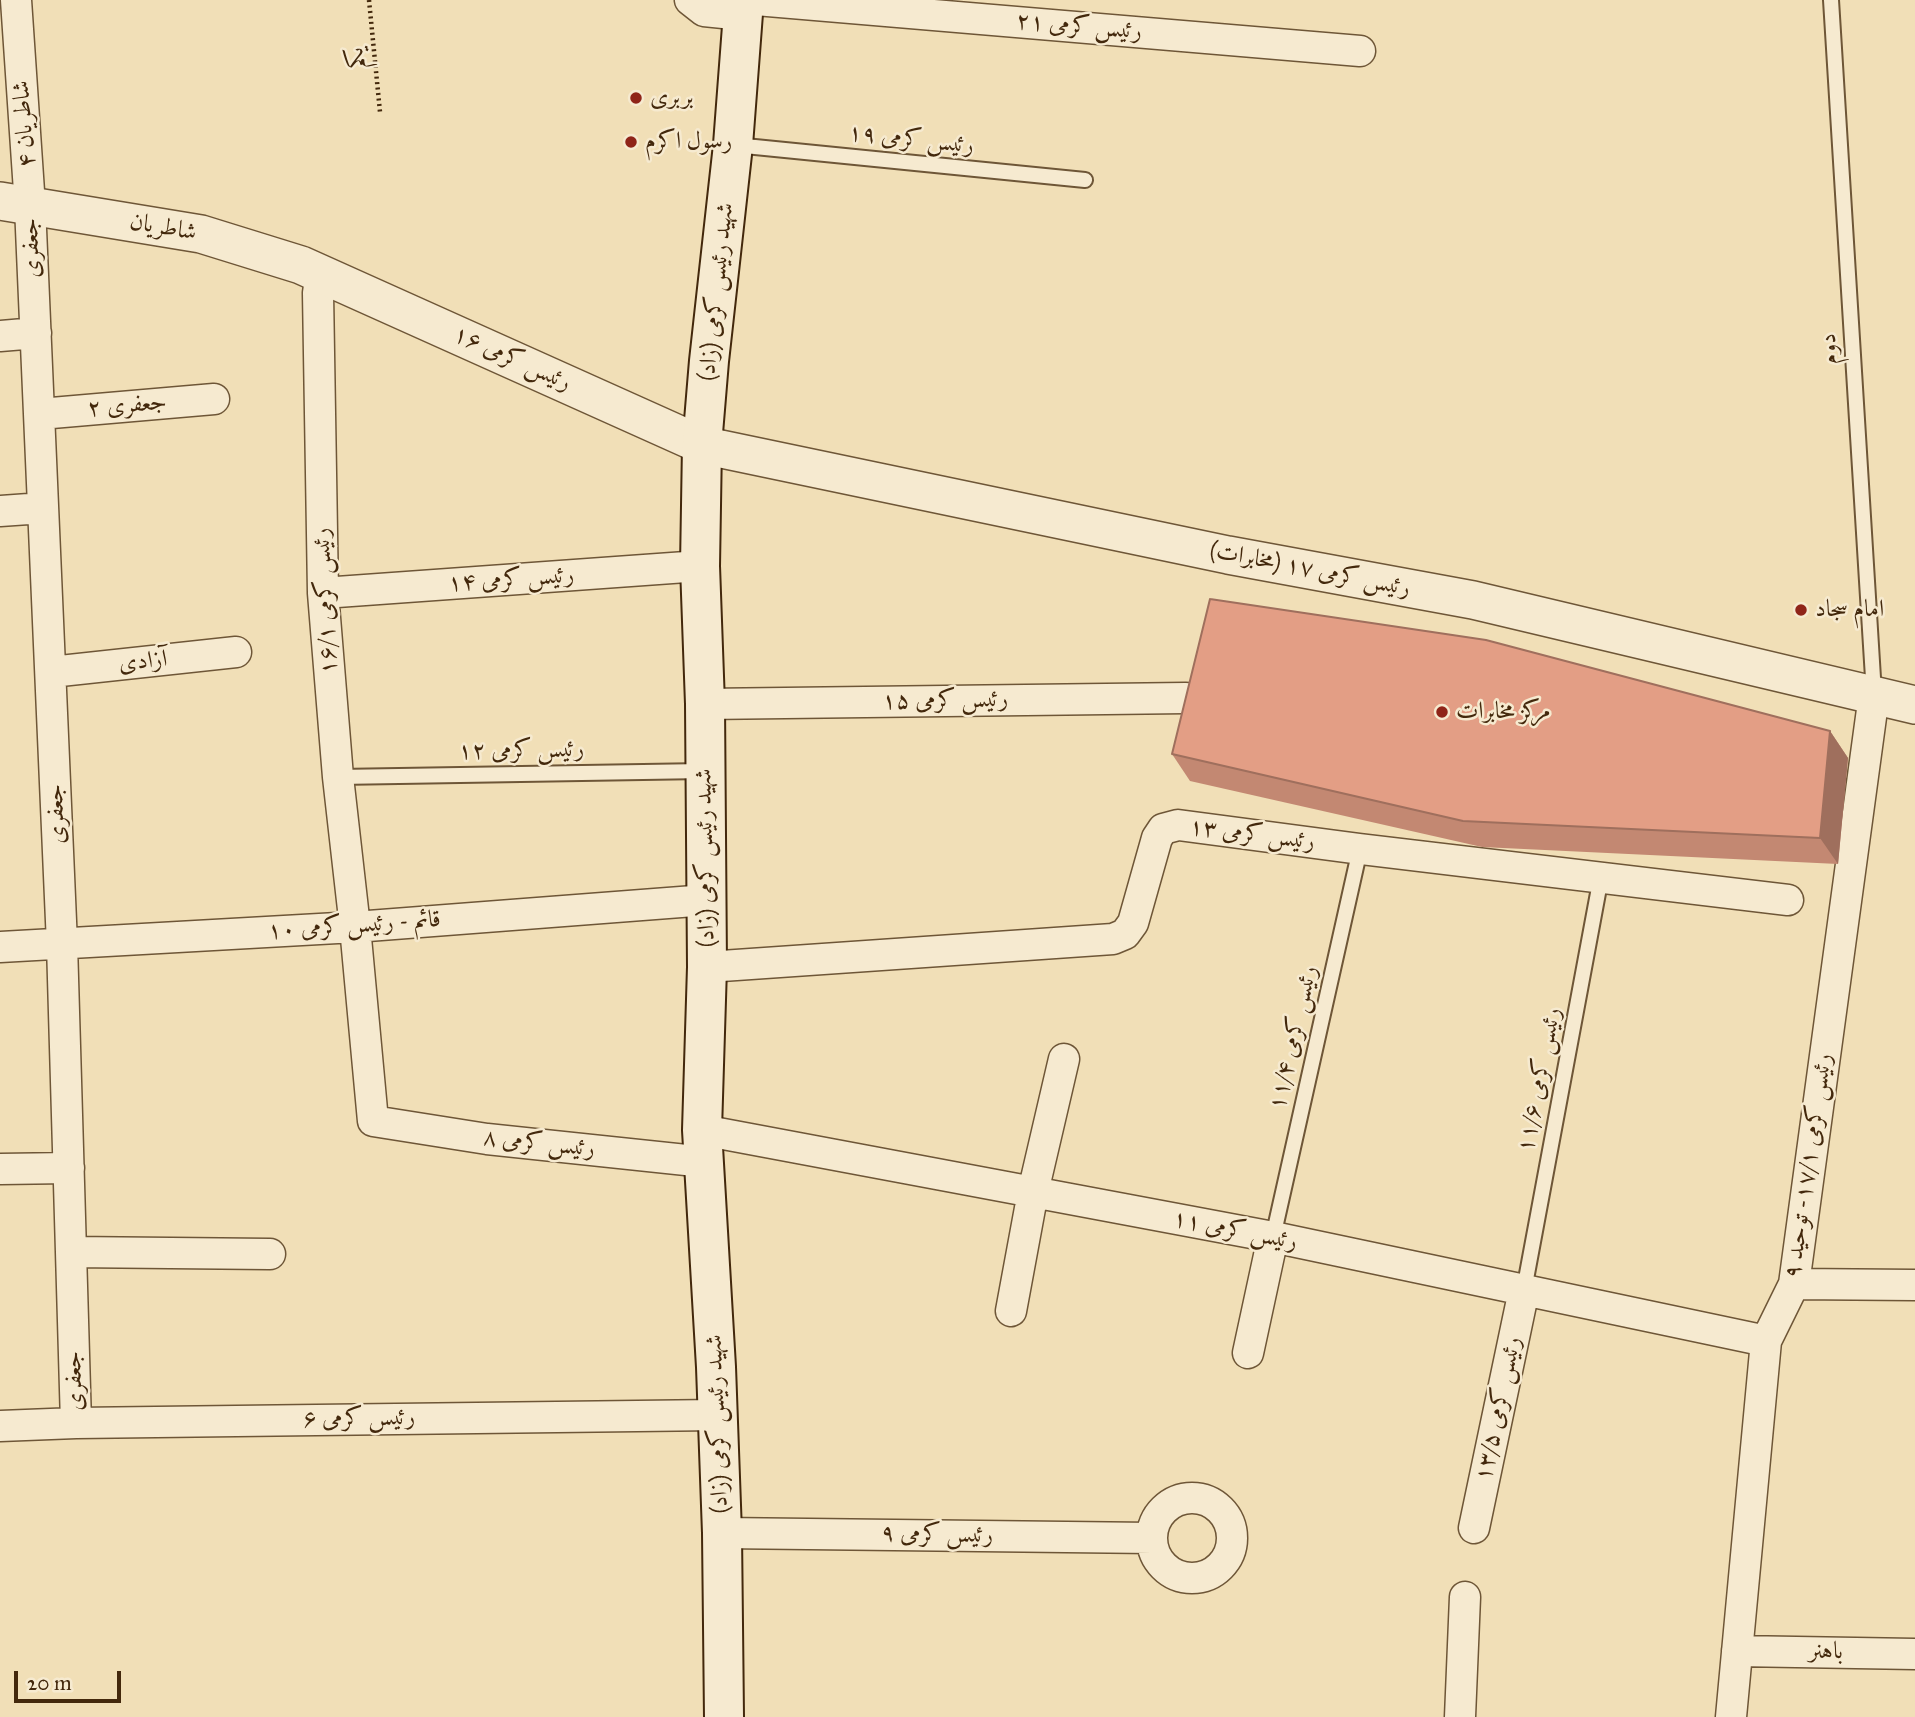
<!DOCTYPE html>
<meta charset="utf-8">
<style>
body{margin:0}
#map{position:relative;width:1915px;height:1717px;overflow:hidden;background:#f1dfb7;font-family:"IM FELL Great Primer",serif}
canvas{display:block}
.scale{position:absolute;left:14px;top:1671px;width:107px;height:32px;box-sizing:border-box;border:4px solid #43280c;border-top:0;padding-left:9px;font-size:21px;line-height:24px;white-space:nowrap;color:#43280c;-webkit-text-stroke:5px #f6ead0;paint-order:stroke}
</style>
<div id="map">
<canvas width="1915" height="1717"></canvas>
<div class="scale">20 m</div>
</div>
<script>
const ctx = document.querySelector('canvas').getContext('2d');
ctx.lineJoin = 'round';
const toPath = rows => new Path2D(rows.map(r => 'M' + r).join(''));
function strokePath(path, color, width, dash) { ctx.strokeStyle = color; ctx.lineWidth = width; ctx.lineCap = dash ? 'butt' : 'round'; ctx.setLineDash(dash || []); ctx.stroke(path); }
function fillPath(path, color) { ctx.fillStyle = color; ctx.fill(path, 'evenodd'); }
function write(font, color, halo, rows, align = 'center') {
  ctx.font = font + ' "IM FELL Great Primer",Amiri,serif'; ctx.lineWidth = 5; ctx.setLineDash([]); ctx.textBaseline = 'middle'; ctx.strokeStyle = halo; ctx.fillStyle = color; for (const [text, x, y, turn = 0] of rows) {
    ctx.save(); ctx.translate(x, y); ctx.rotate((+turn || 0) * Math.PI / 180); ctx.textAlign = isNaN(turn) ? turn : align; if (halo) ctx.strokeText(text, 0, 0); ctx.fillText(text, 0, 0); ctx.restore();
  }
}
const service = toPath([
 [1831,0,1874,694],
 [735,145,1085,180],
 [338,777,704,771],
 [1273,1237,1360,849],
 [1524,1290,1601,877]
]);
const minor = toPath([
 [16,0,30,206,62,944,76,1423],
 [690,0,704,11,743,15],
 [756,0,1360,51],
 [321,273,318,293,323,593,338,777,355,927,373,1121,487,1139,705,1162],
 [0,336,36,333],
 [40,414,214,399],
 [0,511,43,508],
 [323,593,700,566],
 [51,672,236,652],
 [705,704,1186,698],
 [0,947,355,927,707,900],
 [707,967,1113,939,1125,934,1133,923,1157,838,1163,829,1178,825,1360,849,1788,900],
 [702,1130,1273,1237,1766,1341],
 [0,1169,69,1168],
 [71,1252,270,1254],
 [1794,1284,1915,1285],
 [1011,1311,1033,1192,1064,1059],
 [1248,1353,1273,1237],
 [0,1426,76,1423,717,1415],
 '1152 1538a40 40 0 1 1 80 0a40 40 0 1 1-80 0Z',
 [1474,1528,1524,1290],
 [722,1533,1152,1538],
 [1737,1651,1915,1654],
 [1460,1717,1465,1597],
 [1731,1717,1766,1341,1794,1284,1874,695]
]);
const tertiary = toPath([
 [0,201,201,234,301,265,702,445,1228,555,1473,600,1915,705]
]);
const secondary = toPath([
 [724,1717,722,1533,716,1367,702,1130,707,967,705,704,700,566,702,445,709,361,733,145,744,0]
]);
strokePath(service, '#6e5637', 18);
strokePath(minor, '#6e5637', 33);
strokePath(tertiary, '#6e5637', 40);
strokePath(secondary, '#43280c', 42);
strokePath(toPath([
 [369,0,380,112]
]), '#43280c', 4.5, [2, 3.5]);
strokePath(service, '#f6ead0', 14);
strokePath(minor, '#f6ead0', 30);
strokePath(tertiary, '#f6ead0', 37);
strokePath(secondary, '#f6ead0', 38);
fillPath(toPath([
 [1830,731,1848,758,1838,864,1482,847,1190,781,1172,754]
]), '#c38872');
fillPath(toPath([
 [1830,731,1848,758,1838,864,1820,838]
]), '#9f6f5d');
const building = toPath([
 [1210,599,1486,640,1830,731,1820,838,1463,821,1172,754,1210,599]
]);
fillPath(building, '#e39e85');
strokePath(building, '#9f6f5d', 2);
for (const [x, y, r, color] of [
 [636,98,7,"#8f2418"],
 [631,142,7,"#8f2418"],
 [1801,610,7,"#8f2418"],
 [1442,712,7,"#8f2418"]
]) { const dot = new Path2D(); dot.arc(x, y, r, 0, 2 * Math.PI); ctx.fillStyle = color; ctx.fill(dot); strokePath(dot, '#f6ead0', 2.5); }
write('24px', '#43280c', '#f6ead0', [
 ["رئیس کرمی ۲۱",1079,27,5],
 ["یکم",357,58,-95],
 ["شاطریان ۴",25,124,-94],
 ["رئیس کرمی ۱۹",911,140,6],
 ["شاطریان",163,228,10],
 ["جعفری",32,248,-92],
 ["شهید رئیس کرمی (زاد)",717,292,-84],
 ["دوم",1830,349,-94],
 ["رئیس کرمی ۱۶",512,359,24],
 ["جعفری ۲",127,406,-5],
 ["رئیس کرمی ۱۷ (مخابرات)",1310,570,11],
 ["رئیس کرمی ۱۴",511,580,-4],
 ["رئیس کرمی ۱۶/۱",326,601,-93],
 ["آزادی",143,662,-6],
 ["رئیس کرمی ۱۵",945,701,-1],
 ["رئیس کرمی ۱۲",521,751,-1],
 ["جعفری",57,814,-92],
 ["رئیس کرمی ۱۳",1252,835,7],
 ["شهید رئیس کرمی (زاد)",706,858,-91],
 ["قائم - رئیس کرمی ۱۰",354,926,-4],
 ["رئیس کرمی ۱۱/۴",1294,1038,-77],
 ["رئیس کرمی ۱۱/۶",1540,1080,-79],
 ["رئیس کرمی ۸",539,1144,6],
 ["رئیس کرمی ۱۷/۱- توحید ۹",1809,1166,-82],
 ["رئیس کرمی ۱۱",1235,1231,11],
 ["جعفری",75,1381,-92],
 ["رئیس کرمی ۱۳/۵",1499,1409,-78],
 ["رئیس کرمی ۶",359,1419,-1],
 ["شهید رئیس کرمی (زاد)",718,1424,-92],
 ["رئیس کرمی ۹",937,1535,1],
 ["باهنر",1826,1652,1]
]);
write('24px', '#43280c', '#f6ead0', [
 ["بربری",650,98],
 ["رسول اکرم",645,142],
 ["امام سجاد",1815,610],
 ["مرکز مخابرات",1456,712]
], 'left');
</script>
